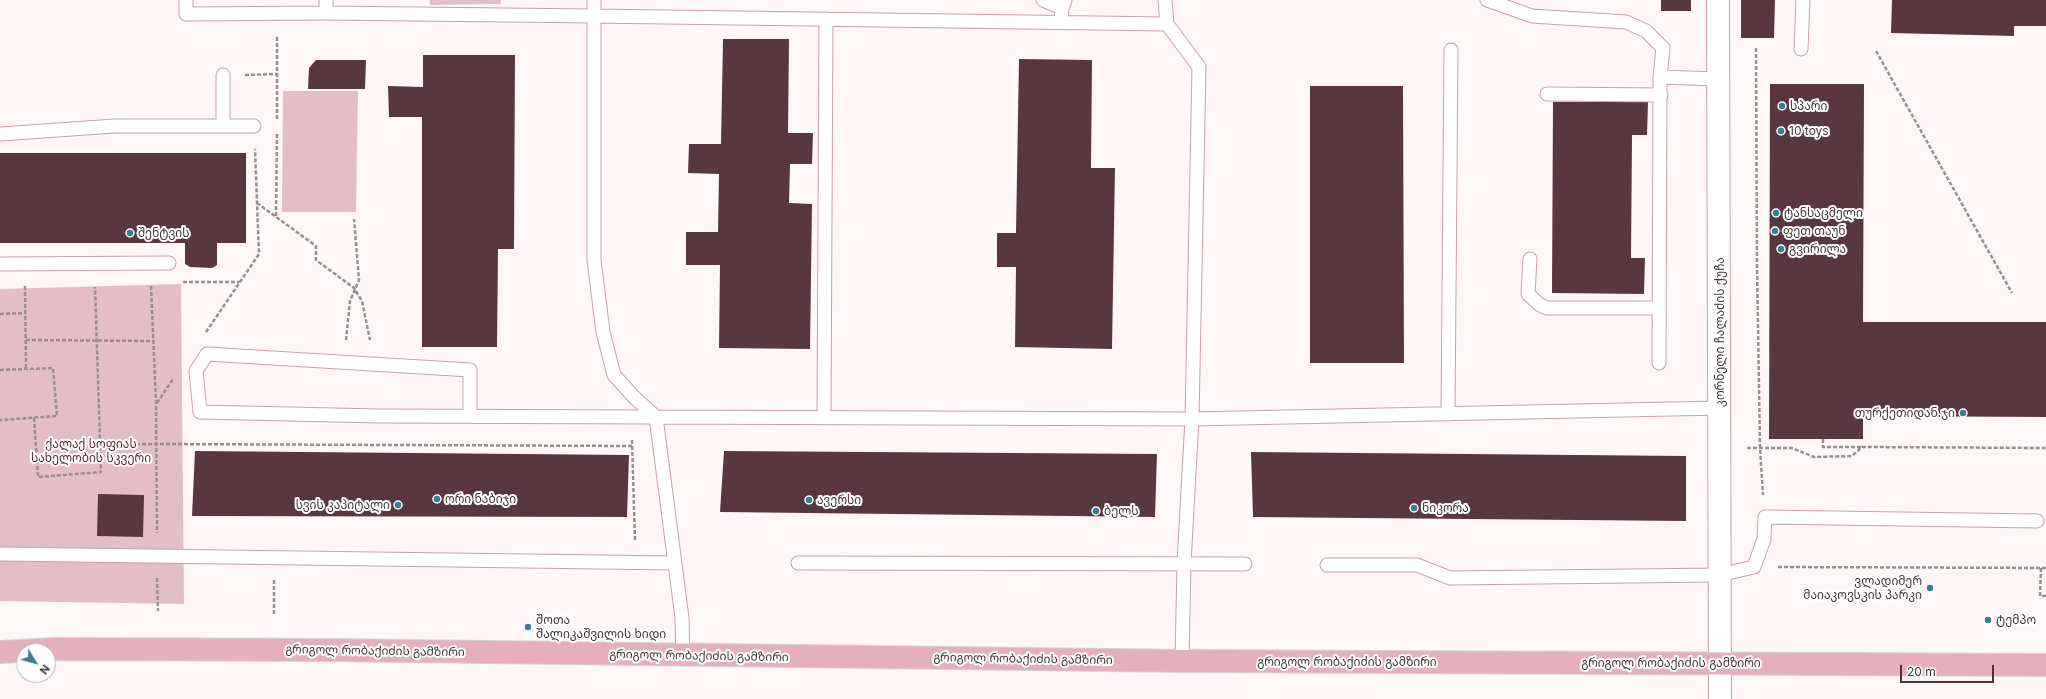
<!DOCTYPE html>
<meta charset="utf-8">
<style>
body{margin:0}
#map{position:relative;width:2046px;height:699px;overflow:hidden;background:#fff6f8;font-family:Inter,sans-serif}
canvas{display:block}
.north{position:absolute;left:16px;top:643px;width:40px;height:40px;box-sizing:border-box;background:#fff;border:1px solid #b5aeaf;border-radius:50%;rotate:127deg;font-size:11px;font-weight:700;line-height:16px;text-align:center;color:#453538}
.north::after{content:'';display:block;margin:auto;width:14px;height:18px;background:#397e8c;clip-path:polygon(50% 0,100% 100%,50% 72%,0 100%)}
.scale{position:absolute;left:1900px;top:665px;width:94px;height:18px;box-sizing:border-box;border:2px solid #453538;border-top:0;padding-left:5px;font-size:12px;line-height:14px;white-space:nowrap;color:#453538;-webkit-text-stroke:3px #fff;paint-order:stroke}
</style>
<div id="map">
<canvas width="2046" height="699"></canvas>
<div class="north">N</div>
<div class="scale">20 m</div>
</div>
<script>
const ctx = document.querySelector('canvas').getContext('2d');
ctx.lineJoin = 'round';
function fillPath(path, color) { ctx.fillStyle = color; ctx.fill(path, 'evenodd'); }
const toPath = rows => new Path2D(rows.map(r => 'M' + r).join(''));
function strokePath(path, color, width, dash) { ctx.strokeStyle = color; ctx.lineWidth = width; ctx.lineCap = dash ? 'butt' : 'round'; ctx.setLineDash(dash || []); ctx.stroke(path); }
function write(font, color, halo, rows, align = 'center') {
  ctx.font = font + ' Inter,"Noto Sans Georgian",sans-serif'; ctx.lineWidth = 4; ctx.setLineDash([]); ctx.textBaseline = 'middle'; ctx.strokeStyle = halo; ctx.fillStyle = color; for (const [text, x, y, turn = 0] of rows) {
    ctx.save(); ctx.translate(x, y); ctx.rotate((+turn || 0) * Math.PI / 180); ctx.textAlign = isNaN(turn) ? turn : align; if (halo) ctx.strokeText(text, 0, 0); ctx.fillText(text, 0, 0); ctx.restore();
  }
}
fillPath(toPath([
 [430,0,501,0,501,4,430,5],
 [283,91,358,91,356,212,282,212],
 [181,284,184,604,0,601,0,289]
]), '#e4bec6');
fillPath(toPath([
 [1661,0,1691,0,1691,11,1661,11],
 [1741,0,1775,0,1774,38,1741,38],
 [1892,0,2046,0,2046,26,2014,26,2014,36,1891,33],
 [723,39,789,39,788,133,813,133,812,164,790,164,789,203,812,204,810,349,719,348,720,265,686,265,686,232,718,232,719,174,688,173,689,144,721,144],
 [423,55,515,55,514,249,498,249,497,347,422,347,422,117,389,117,388,86,423,87],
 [1019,59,1092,60,1091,168,1115,168,1112,349,1015,347,1016,267,997,267,997,233,1016,233],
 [316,60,366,60,365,89,308,89,309,68],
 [1770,84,1864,84,1863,322,2046,322,2046,417,1863,416,1863,439,1769,439],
 [1310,86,1403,86,1404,363,1310,363],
 [1553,102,1648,102,1647,135,1632,135,1631,258,1645,258,1644,294,1552,293],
 [0,153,246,153,246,243,217,243,217,265,212,268,190,267,185,264,185,243,0,243],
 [195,451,629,455,627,517,192,516],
 [724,451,1157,454,1155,517,720,512],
 [1251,452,1686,456,1686,521,1253,517],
 [98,494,144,495,143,537,97,536]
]), '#593740');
const lane = toPath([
 [186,0,186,14,326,13,594,16,1167,24,1199,67,1192,419,1184,563,1182,661],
 [594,0,594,260,603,332,614,375,634,397,656,417,682,618,683,656],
 [1043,0,1062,8],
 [1165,0,1167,24],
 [1487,0,1532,16,1626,22,1646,31,1663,48,1660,77,1718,79],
 [326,13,326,0],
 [1061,22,1062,8,1065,0],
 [1801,49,1803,0],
 [223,75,223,126],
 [1547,94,1661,95],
 [0,134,115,126,254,126],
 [1530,259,1528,294,1540,305,1547,308,1659,308],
 [0,264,169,263],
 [1659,363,1660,77],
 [1448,414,1451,50],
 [470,416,470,370,207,354,196,371,200,412,380,416,1192,419,1720,408],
 [824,417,826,19],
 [0,554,675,563],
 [798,563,1245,564],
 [1327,565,1417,565,1450,578,1719,575,1754,567,1764,539,1765,517,2037,521]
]);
const street = toPath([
 [1718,0,1720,699]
]);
const primary = toPath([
 [0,652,54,649,330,650,1182,661,2046,665]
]);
strokePath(lane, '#c8a0a9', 15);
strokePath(street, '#c8a0a9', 24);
strokePath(primary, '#d6d3d3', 24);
strokePath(toPath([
 [1756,48,1757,264,1760,448,1763,495],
 [1876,51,2012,293],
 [245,75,277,74],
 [277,119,277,36],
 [257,203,316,246,316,260,354,288,362,301,370,340],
 [276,216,277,134],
 [183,282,239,282],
 [25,286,26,369],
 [151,286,156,403,157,533],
 [0,314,26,313],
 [206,332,259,254,255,149],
 [26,340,153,341],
 [346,340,350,301,359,280,354,219],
 [0,370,53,368,57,416,0,420],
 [157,403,173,379],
 [34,418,38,477,101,472,95,287],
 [1823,439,1823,447,1862,447],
 [632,440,635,541],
 [100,445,157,444,633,446],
 [1747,448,1792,448,1814,457,1852,456,1862,447,2046,448],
 [1778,567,2046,568],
 [2041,568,2040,596,2046,596],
 [157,578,158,611],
 [274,580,274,615]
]), '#998d8f', 2.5, [4, 2]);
strokePath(lane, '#fff', 13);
strokePath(street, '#fff', 22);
strokePath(primary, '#e5afbe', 22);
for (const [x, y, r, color] of [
 [1782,106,4,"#397e8c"],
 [1781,131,4,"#397e8c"],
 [1776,213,4,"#397e8c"],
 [1775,231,4,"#397e8c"],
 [130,233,4,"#397e8c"],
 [1781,249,4,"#397e8c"],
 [1963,413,4,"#397e8c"],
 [437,499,4,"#397e8c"],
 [809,500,4,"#397e8c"],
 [398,505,4,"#397e8c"],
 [1414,508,4,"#397e8c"],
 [1096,511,4,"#397e8c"],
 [1930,588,4,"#397e8c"],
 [1988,620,4,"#397e8c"],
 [528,627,4,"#397e8c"]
]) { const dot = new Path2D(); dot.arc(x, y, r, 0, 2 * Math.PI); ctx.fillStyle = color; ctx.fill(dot); strokePath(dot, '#fff', 1.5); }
write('12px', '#453538', '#fff', [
 ["სპარი",1790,106],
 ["10 toys",1789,131],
 ["ტანსაცმელი",1784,213],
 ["ფეთ თაუნ",1783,231],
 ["შენტვის",138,233],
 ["გვირილა",1789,249],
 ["თურქეთიდან.ჯი",1955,413,"right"],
 ["ორი ნაბიჯი",445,499],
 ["ავერსი",817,500],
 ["სვის კაპიტალი",390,505,"right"],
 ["ნიკორა",1422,508],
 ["ბელს",1104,511],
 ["ვლადიმერ",1922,581,"right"],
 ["მაიაკოვსკის პარკი",1922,595,"right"],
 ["შოთა",536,620],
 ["შალიკაშვილის ხიდი",536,634],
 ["ტემპო",1996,620]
], 'left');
write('12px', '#453538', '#fff', [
 ["კორნელი ჩალაძის ქუჩა",1720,332,-90],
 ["გრიგოლ რობაქიძის გამზირი",375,651,1],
 ["გრიგოლ რობაქიძის გამზირი",699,656,1],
 ["გრიგოლ რობაქიძის გამზირი",1023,659,1],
 ["გრიგოლ რობაქიძის გამზირი",1347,662],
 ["გრიგოლ რობაქიძის გამზირი",1671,663]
]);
write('12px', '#5d1d33', '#fff', [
 ["ქალაქ სოფიას",91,444],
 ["სახელობის სკვერი",91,458]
]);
</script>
